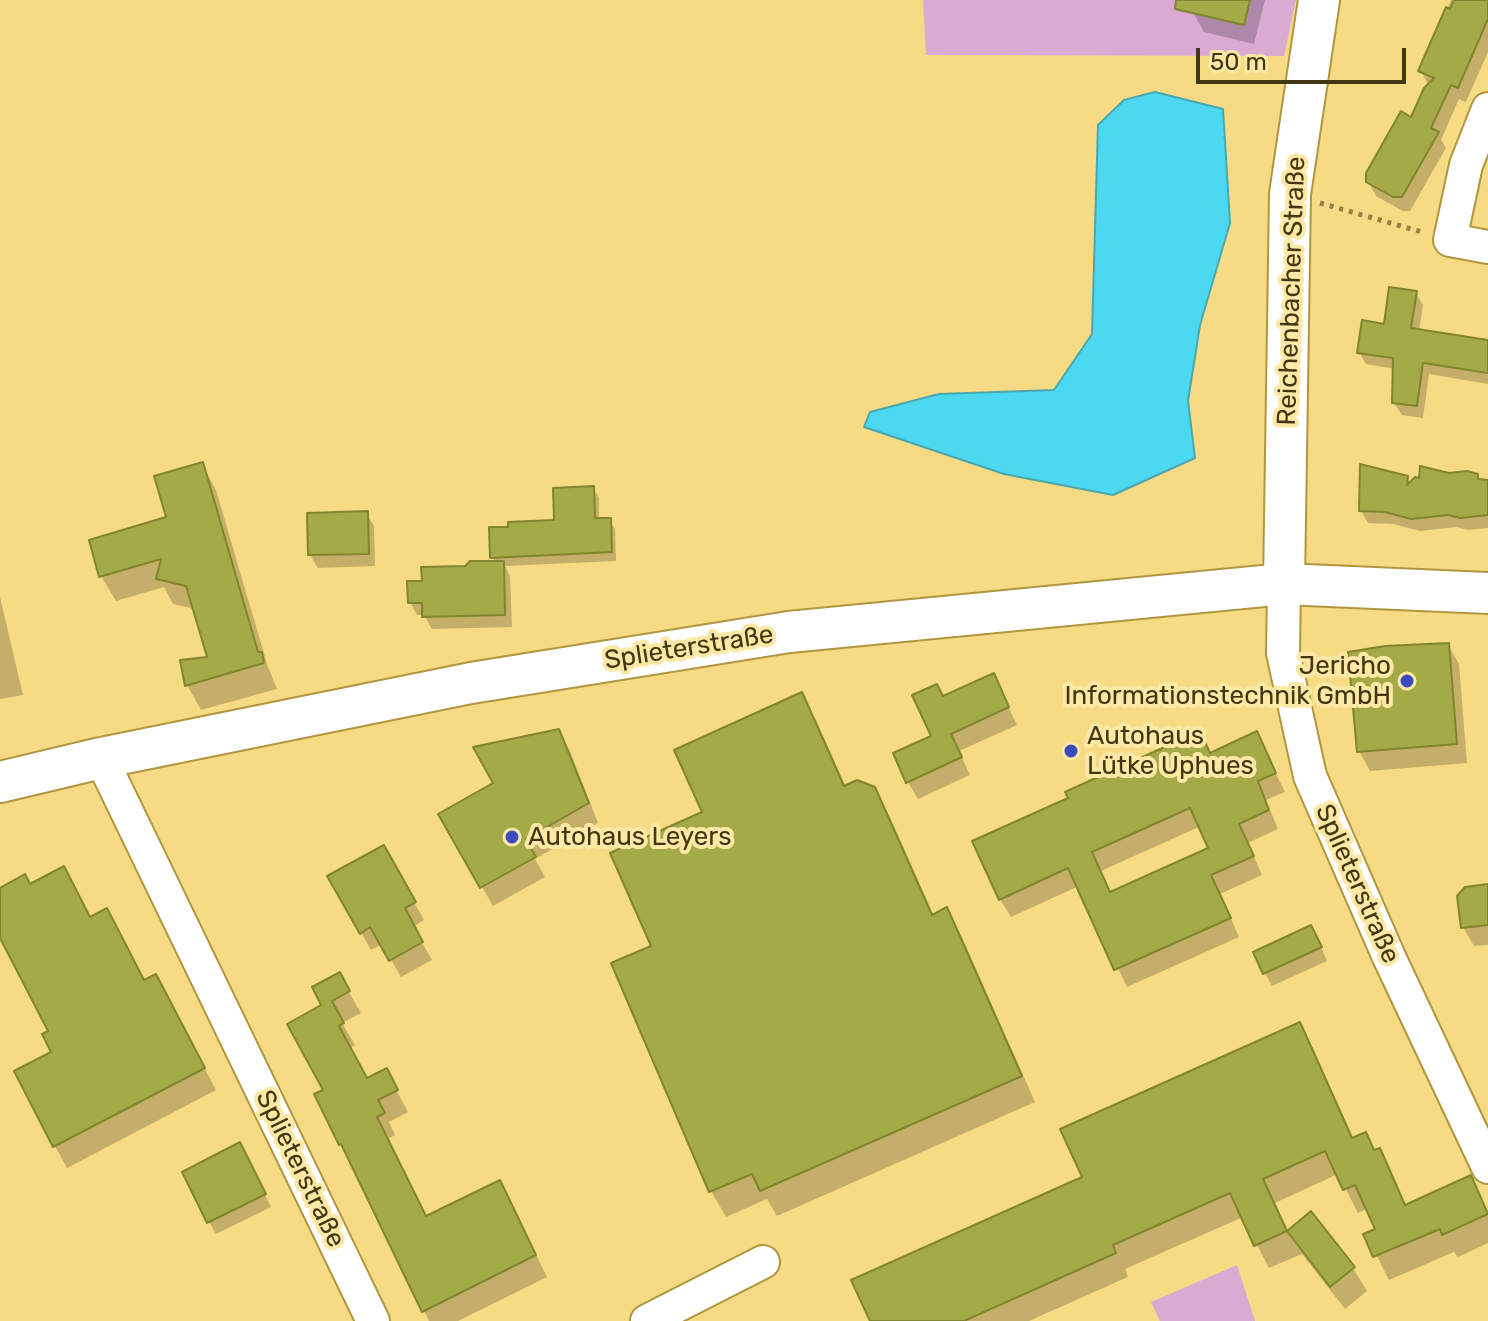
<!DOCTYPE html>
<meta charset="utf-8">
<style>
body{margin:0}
#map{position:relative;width:1488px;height:1321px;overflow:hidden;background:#f6da84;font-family:Rubik,sans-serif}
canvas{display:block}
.scale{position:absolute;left:1196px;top:48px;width:210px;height:36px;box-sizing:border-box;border:4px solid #423712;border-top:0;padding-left:10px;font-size:24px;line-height:28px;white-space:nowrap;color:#423712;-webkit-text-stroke:6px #fee8a5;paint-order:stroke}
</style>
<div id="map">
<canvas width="1488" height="1321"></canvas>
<div class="scale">50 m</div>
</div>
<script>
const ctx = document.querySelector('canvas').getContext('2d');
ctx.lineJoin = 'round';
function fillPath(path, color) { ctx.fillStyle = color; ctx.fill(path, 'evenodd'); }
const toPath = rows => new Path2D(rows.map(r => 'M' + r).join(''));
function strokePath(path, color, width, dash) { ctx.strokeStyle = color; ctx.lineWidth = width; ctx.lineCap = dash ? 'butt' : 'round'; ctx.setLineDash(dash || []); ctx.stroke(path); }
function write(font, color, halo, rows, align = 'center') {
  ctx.font = font + ' Rubik,sans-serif'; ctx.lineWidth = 8; ctx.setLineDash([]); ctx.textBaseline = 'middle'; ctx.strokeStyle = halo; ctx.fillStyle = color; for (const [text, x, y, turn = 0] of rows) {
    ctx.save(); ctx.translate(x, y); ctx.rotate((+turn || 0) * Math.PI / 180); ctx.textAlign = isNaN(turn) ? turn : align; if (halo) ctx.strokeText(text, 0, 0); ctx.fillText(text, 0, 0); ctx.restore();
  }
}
fillPath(toPath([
 [923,0,1296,0,1284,56,926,55],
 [1237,1265,1255,1321,1160,1321,1151,1302]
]), '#daaad2');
const water = toPath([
 [1155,92,1223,109,1230,223,1200,325,1188,401,1195,458,1113,495,1004,474,864,427,870,412,939,394,1054,390,1092,334,1098,125,1124,100,1155,92]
]);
fillPath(water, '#4cd8f1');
strokePath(water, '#49a8ae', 2);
fillPath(toPath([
 [1195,0,1265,0,1254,44,1204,32,1193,12],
 [1451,0,1488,0,1488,52,1466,102,1459,99,1441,140,1446,148,1410,211,1403,211,1376,196,1368,181,1412,119,1429,86,1421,71],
 [1416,293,1423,305,1419,331,1488,342,1488,384,1429,374,1423,418,1402,415,1394,403,1395,369,1366,364,1359,352],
 [202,464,216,490,268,667,277,689,201,710,187,685,210,659,195,609,173,604,164,587,116,601,101,576,168,519],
 [1449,475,1488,479,1488,528,1468,530,1456,527,1420,531,1393,524,1368,523,1361,511,1407,477,1411,484],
 [593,488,599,498,599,520,609,520,615,529,616,561,505,566,510,576,512,627,432,629,424,615,417,615,410,602,424,583,466,568,496,563,492,557,556,522],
 [366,513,374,526,375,566,318,568,310,555],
 [0,597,23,695,0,699],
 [1448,645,1459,664,1467,763,1370,771,1359,751],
 [993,675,1017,725,959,751,970,775,918,799,908,782,933,737,943,698],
 [801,694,816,720,846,787,874,789,889,815,934,916,946,910,961,935,1035,1102,777,1216,767,1199,726,1217,711,1191,613,964,654,947,704,813],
 [558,731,570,751,598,823,535,859,545,877,493,906,441,815,496,784],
 [1200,734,1211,755,1256,734,1285,792,1266,800,1278,829,1248,843,1262,875,1220,894,1239,937,1127,987,1079,886,1011,917,1000,899,1071,799],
 [1201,826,1211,849,1111,894,1101,871],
 [383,848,424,920,413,927,432,960,401,977,382,944,371,950,330,877],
 [30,886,144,983,168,999,216,1090,67,1168,55,1146,51,1031,0,933,0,890],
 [1488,886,1488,945,1474,946,1463,927],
 [1318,940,1327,961,1272,986,1265,973],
 [339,975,361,1013,342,1023,355,1045,349,1049,367,1081,386,1071,408,1112,389,1122,395,1135,388,1139,427,1218,511,1204,547,1277,458,1321,429,1321,316,1095,325,1090,324,1005],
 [1299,1025,1313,1048,1354,1140,1375,1152,1379,1150,1406,1206,1470,1177,1488,1211,1488,1243,1458,1257,1454,1252,1389,1280,1366,1235,1378,1230,1368,1208,1358,1213,1338,1174,1275,1203,1288,1232,1353,1268,1367,1291,1345,1309,1302,1254,1269,1268,1243,1217,1125,1269,1128,1277,1029,1321,872,1321,1084,1178],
 [247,1158,271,1207,216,1234,209,1222]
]), '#0003');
const building = toPath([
 [1176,0,1250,0,1244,25,1175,9,1176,0],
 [1454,0,1488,0,1488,19,1458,88,1451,85,1431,128,1439,132,1402,197,1393,197,1366,182,1366,173,1401,111,1411,117,1424,88,1434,78,1418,71,1446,7,1450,9,1454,0],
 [1389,287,1417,291,1411,328,1488,340,1488,373,1423,363,1417,406,1392,403,1393,358,1357,353,1362,320,1384,324,1389,287],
 [203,462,258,652,262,652,264,663,185,686,180,660,207,657,186,586,156,579,161,559,99,577,89,540,166,517,154,476,203,462],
 [1360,464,1408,476,1407,485,1415,477,1419,478,1420,466,1449,473,1467,471,1478,474,1478,479,1488,480,1488,515,1460,518,1448,515,1411,519,1385,512,1359,511,1360,464],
 [594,486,595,518,611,518,612,552,490,558,489,527,508,527,508,522,554,520,553,488,594,486],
 [368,511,369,554,308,555,307,513,368,511],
 [470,561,504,561,505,615,422,617,422,603,408,603,407,581,422,581,421,567,465,566,470,561],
 [1449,643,1457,744,1357,752,1348,652,1385,646,1449,643],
 [994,673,1009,707,951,734,962,757,906,783,893,753,931,736,912,695,937,684,943,696,994,673],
 [802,692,844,786,857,780,875,787,932,915,947,907,1022,1076,760,1191,752,1174,709,1192,611,963,651,946,610,853,702,812,674,750,802,692],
 [559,729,589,803,526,839,536,857,480,888,438,814,493,783,473,747,559,729],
 [1200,731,1210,753,1257,731,1276,773,1258,781,1269,810,1239,824,1254,856,1211,875,1231,918,1114,970,1068,868,999,900,972,841,1068,798,1065,792,1200,731],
 [1190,808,1208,848,1110,892,1092,852,1190,808],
 [384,845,416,902,405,908,423,942,389,961,370,927,360,934,327,876,384,845],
 [64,866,90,917,107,908,144,980,156,974,205,1068,53,1147,14,1071,51,1052,42,1034,48,1031,0,938,0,888,25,874,30,884,64,866],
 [1488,884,1488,925,1461,928,1457,896,1465,887,1488,884],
 [1311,925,1322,947,1263,974,1253,952,1311,925],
 [340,972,350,991,332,1001,344,1023,339,1026,367,1078,387,1068,398,1090,378,1100,385,1113,377,1117,426,1216,500,1180,536,1255,422,1312,341,1144,339,1145,314,1094,323,1090,287,1024,321,1005,312,987,340,972],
 [1300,1022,1352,1138,1366,1132,1374,1150,1380,1148,1405,1205,1471,1175,1488,1214,1442,1235,1440,1229,1373,1257,1363,1234,1375,1229,1355,1185,1343,1190,1325,1151,1263,1179,1287,1231,1311,1211,1355,1267,1330,1287,1287,1231,1254,1246,1230,1193,1113,1245,1116,1253,964,1321,870,1321,851,1280,1082,1177,1060,1129,1300,1022],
 [240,1142,266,1194,207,1223,182,1172,240,1142]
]);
fillPath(building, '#a5aa48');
strokePath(building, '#81862e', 2);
const minor = toPath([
 [1488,109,1466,165,1450,240,1488,247],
 [1284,584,1283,653,1310,776,1389,957,1488,1167],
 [101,758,373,1321],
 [647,1321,763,1262]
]);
const tertiary = toPath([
 [1284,584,1290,194,1319,0],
 [0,782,101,758,471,683,789,632,1284,584,1488,593]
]);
strokePath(minor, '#b19640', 36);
strokePath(tertiary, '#b19640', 44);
strokePath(toPath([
 [1320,203,1422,232]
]), '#958247', 5, [4, 6]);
strokePath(minor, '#fff', 32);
strokePath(tertiary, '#fff', 40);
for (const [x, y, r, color] of [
 [1407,681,8,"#3b4abd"],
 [1071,751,8,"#3b4abd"],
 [512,837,8,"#3b4abd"]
]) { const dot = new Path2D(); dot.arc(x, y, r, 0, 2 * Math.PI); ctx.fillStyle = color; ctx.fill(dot); strokePath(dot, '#fee8a5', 3); }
write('26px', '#423712', '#fee8a5', [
 ["Reichenbacher Straße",1292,291,-88],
 ["Splieterstraße",689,648,-9],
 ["Splieterstraße",1357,884,66],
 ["Splieterstraße",300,1169,64]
]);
write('26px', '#423712', '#fee8a5', [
 ["Jericho",1391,666,"right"],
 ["Informationstechnik GmbH",1391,696,"right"],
 ["Autohaus",1087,736],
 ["Lütke Uphues",1087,766],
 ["Autohaus Leyers",528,837]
], 'left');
</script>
